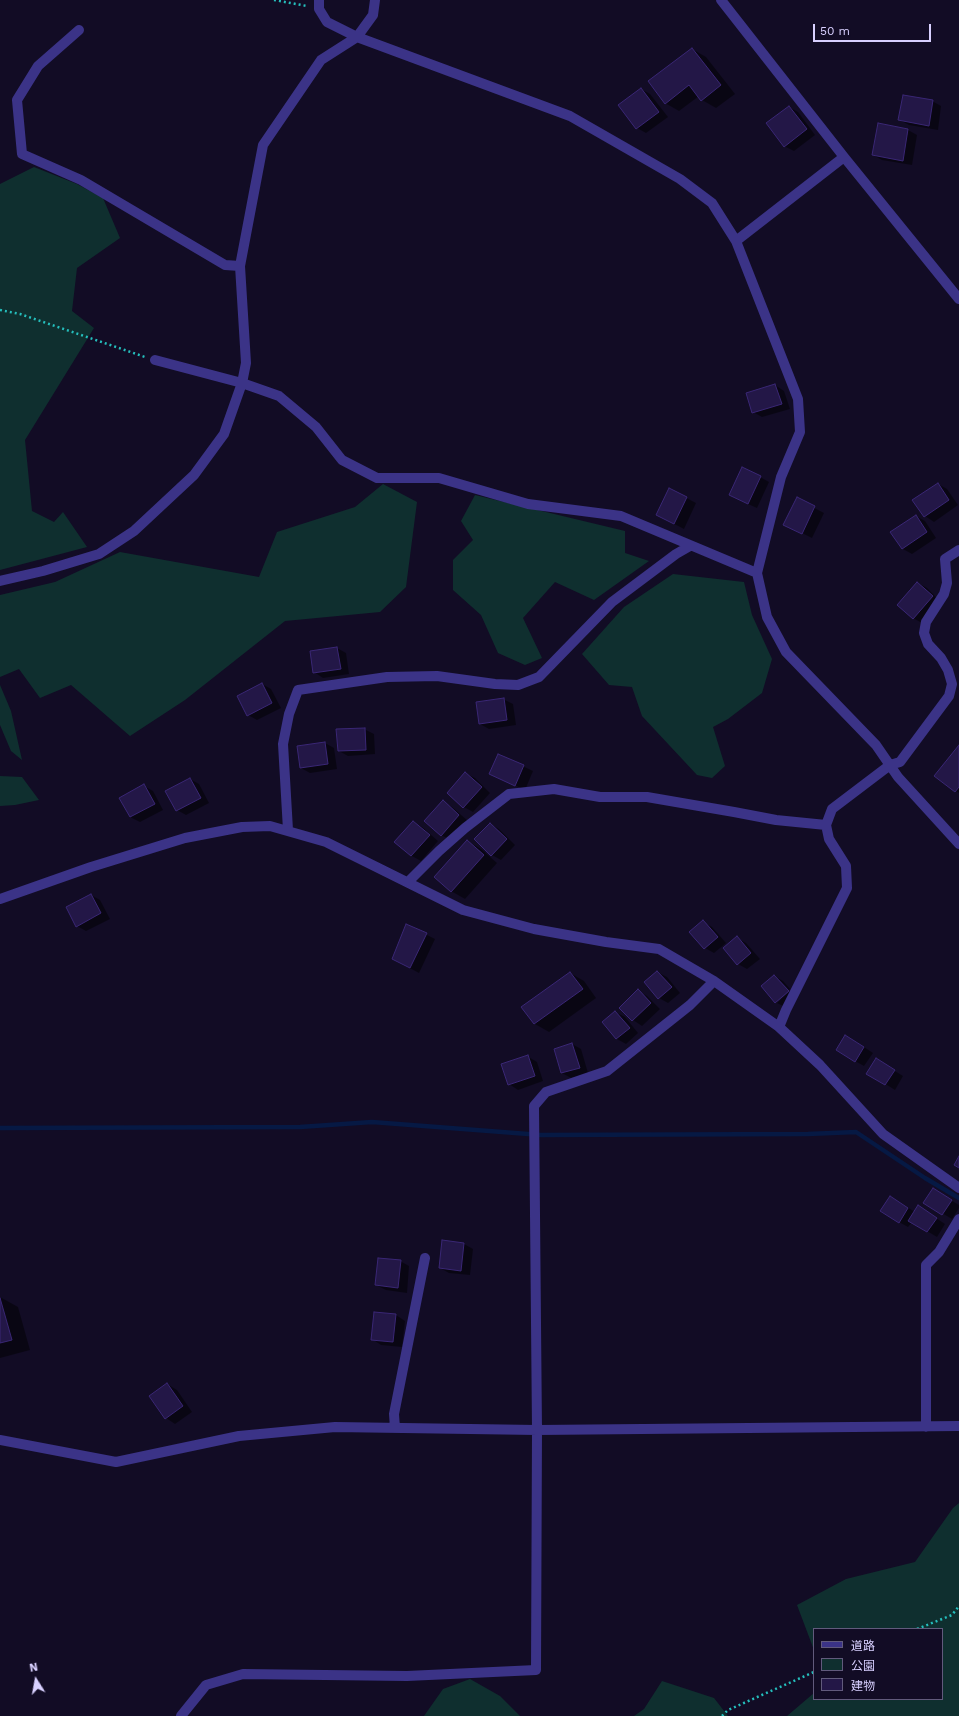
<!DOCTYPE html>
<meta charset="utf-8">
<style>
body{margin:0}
#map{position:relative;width:959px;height:1716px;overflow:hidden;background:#120c25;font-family:"Work Sans","Noto Sans JP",sans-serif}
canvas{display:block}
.legend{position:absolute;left:813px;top:1628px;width:130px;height:72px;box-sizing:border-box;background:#120c25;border:1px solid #615a7c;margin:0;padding:5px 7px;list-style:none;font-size:12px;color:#d8d0ff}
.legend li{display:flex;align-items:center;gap:8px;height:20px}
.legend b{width:20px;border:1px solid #615a7c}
.north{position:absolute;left:16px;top:1660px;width:40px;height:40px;-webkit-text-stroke:3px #120c25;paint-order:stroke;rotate:349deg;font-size:11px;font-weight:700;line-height:16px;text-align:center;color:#d8d0ff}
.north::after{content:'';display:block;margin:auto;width:14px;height:18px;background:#d8d0ff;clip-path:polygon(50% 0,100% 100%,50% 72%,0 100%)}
.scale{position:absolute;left:813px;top:24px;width:118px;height:18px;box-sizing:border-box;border:2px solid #d8d0ff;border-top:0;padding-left:5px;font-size:12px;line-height:14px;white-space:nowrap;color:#d8d0ff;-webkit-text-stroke:3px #120c25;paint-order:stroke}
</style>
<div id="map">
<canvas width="959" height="1716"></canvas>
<ul class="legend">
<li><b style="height:5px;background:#3b3387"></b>道路</li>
<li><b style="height:11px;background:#0f2f2f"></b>公園</li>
<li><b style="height:11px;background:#231747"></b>建物</li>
</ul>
<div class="north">N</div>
<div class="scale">50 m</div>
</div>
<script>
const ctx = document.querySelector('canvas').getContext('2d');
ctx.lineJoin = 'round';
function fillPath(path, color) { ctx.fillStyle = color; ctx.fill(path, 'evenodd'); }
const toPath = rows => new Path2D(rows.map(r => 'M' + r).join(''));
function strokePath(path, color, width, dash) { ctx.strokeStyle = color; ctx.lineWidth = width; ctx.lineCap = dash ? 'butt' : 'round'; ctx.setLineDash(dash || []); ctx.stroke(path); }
fillPath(toPath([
 [34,167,77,184,103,198,120,238,77,268,72,311,94,328,25,440,32,511,54,522,63,512,87,547,0,570,0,184],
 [383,484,417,502,406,587,380,612,285,621,185,700,130,736,71,685,40,698,19,669,0,677,0,595,55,582,120,552,259,577,277,532,355,507],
 [475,495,625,531,625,553,649,561,594,600,555,582,523,618,542,658,525,665,498,653,481,615,453,590,453,560,473,540,461,521],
 [673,574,744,582,752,615,772,659,762,693,728,719,713,727,725,766,712,778,697,775,642,716,632,687,609,685,582,654,624,607],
 [0,685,11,711,22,760,11,751,0,725],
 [0,776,22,777,39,800,15,805,0,806],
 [959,1503,959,1716,787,1716,814,1693,814,1699,942,1699,942,1629,814,1629,814,1650,797,1605,846,1579,915,1562,953,1508],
 [470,1679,500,1696,520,1716,424,1716,443,1689],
 [662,1681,714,1698,728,1716,634,1716,644,1709]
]), '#0f2f2f');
fillPath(toPath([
 [692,49,706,57,735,94,716,108,702,100,699,96,679,111,665,103],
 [641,89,650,94,668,117,646,133,637,128],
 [932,101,941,106,938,130,909,125,900,120],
 [789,107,798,112,815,135,794,151,784,146],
 [878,124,908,130,917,135,912,165,882,160,873,155],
 [775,385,784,391,790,409,762,417,753,412],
 [760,477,769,482,757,508,739,500],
 [938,484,947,489,958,505,934,522,925,516],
 [669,489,696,503,684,529,657,515],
 [797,499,824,513,812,538,794,529],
 [916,516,925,521,936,538,912,554,903,549],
 [918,583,927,588,941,602,922,623,913,618],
 [337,648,346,653,349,674,323,678,314,672,311,652],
 [262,684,271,689,281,708,257,720,248,715],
 [503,699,513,704,516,725,489,729,480,724],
 [364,729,374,734,375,754,348,756,339,751],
 [325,743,334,748,337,769,310,773,301,768],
 [959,746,959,793,936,776],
 [499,755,533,771,525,790,491,774],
 [465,773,475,778,490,793,473,812,464,807],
 [190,779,199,784,209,803,186,815,177,810],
 [144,786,153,791,163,810,140,822,130,817],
 [443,802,452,807,468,821,451,840,441,835],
 [413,822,422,827,438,841,421,861,412,856,396,842],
 [490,824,499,829,515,845,501,860,492,855],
 [467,841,481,849,497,863,465,899,451,891],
 [91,895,100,900,110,919,86,931,77,926],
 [703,922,712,927,726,943,714,953,705,948],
 [407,925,435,939,419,973,393,959],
 [737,938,746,943,760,959,747,969,738,964],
 [657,972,667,977,680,993,668,1003,659,998],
 [570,973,584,981,596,998,549,1032,535,1024,523,1007],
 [774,976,783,981,790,989,777,1000,777,1003,791,990,785,1007,775,1002],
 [638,991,647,996,660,1009,642,1026,633,1020,620,1008],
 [615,1012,625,1017,638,1033,626,1044,617,1039,603,1023],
 [855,1041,873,1053,864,1066,855,1061],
 [572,1044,581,1049,588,1073,571,1078,562,1073,555,1049],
 [527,1056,537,1062,543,1081,518,1090,509,1084],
 [885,1065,903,1076,895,1090,868,1073],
 [942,1195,959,1205,959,1208,952,1219,925,1203],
 [899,1202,915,1212,927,1212,945,1224,937,1237,912,1222,908,1227,899,1222],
 [464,1244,473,1249,470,1275,449,1273,440,1268],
 [400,1261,409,1266,407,1293,386,1290,376,1285],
 [0,1297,18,1307,30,1350,0,1358],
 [375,1313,396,1315,405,1321,402,1347,381,1345,372,1339],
 [167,1384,177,1390,192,1412,175,1424,166,1418]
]), '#0007');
strokePath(toPath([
 [0,1128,300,1127,372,1122,541,1135,808,1134,856,1132,925,1178,959,1198]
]), '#061944', 4.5);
const building = toPath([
 [692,48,721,85,701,101,689,85,665,104,648,81,692,48],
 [641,88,659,112,636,129,618,105,641,88],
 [903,95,933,100,929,126,898,120,903,95],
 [789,106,807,129,784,147,766,123,789,106],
 [878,123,908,129,903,161,872,155,878,123],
 [775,384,782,404,752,413,746,393,775,384],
 [742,467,761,476,748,504,729,495,742,467],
 [938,483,949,500,924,517,912,500,938,483],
 [669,488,687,497,674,524,656,515,669,488],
 [797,497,815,506,802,534,783,525,797,497],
 [916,515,927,532,902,549,890,532,916,515],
 [917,582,933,596,913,619,897,605,917,582],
 [337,647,341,669,313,673,310,651,337,647],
 [262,683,272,703,247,716,237,696,262,683],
 [504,698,507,720,479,724,476,702,504,698],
 [365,728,366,750,338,751,336,729,365,728],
 [325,742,328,764,300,768,297,746,325,742],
 [959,745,959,787,955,792,934,776,959,745],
 [498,754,524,765,515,786,489,774,498,754],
 [465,772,482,787,463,808,447,793,465,772],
 [190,778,201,798,176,811,165,791,190,778],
 [144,784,155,804,130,817,119,798,144,784],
 [443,800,459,815,441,836,424,821,443,800],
 [413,821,430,835,411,856,394,842,413,821],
 [490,823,507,839,491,856,474,839,490,823],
 [467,840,484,855,451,892,434,877,467,840],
 [91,894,101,913,76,927,66,907,91,894],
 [703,920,718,937,704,949,689,932,703,920],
 [406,924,427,933,410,968,392,959,406,924],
 [737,936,751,953,737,965,723,948,737,936],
 [657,971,672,987,658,999,644,982,657,971],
 [570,972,583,989,534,1024,521,1007,570,972],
 [774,975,789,991,775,1003,761,986,774,975],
 [638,989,651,1003,632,1021,619,1008,638,989],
 [615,1011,630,1028,616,1039,602,1022,615,1011],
 [845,1035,864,1047,855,1062,836,1050,845,1035],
 [572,1043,580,1068,561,1073,554,1049,572,1043],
 [528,1055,535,1076,508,1085,501,1064,528,1055],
 [876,1058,895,1070,885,1085,866,1074,876,1058],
 [959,1156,959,1168,954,1165,959,1156],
 [933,1188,952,1200,942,1215,923,1203,933,1188],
 [890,1196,908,1208,899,1223,880,1211,890,1196],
 [918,1205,937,1218,927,1232,908,1221,918,1205],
 [442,1240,464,1243,461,1271,439,1268,442,1240],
 [378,1258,401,1260,398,1288,375,1285,378,1258],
 [0,1298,12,1340,0,1343,0,1298],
 [374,1312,396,1314,393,1342,371,1340,374,1312],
 [167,1383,183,1406,165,1419,149,1396,167,1383]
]);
fillPath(building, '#231747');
strokePath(building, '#3a2775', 1);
strokePath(toPath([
 [274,0,307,6],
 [0,310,20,314,145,357],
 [917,1629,952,1615,959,1606],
 [722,1716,728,1710,814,1672]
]), '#25bebc', 2.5, [2, 3]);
strokePath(toPath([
 [319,0,319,9,327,22,357,37,570,116,680,179,712,203,736,241,798,399,800,432,781,477,757,573,767,617,786,652,876,745,898,777,959,844],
 [721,0,844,157,959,299],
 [79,30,38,66,17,100,22,154,81,180,225,265,240,266],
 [736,241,844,157],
 [155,360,242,383,279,396,316,427,342,460,377,478,439,478,528,504,621,516,757,573],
 [0,581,43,571,99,554,134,531,194,475,224,434,242,383,246,363,240,266,263,145,321,60,357,37,373,15,375,0],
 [288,830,283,744,289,714,298,690,387,677,437,676,495,684,518,685,539,677,612,602,676,554,690,546],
 [408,882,439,851,465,828,509,794,554,789,600,797,647,797,734,812,776,820,826,825],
 [0,899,91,867,185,838,242,827,270,826,326,842,463,910,534,929,606,942,659,949,714,981,779,1027,820,1065,883,1134,959,1188],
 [779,1027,786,1010,847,888,846,866,829,839,826,825,832,809,890,765,900,762,949,696,952,684,948,670,941,658,928,644,924,633,926,622,944,594,947,583,945,559,959,550],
 [926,1427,926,1265,939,1252,959,1219],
 [395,1428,394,1414,425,1258],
 [0,1440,116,1462,239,1436,335,1427,537,1430,959,1426],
 [181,1716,206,1685,243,1674,407,1676,536,1670,537,1430,534,1106,546,1092,607,1071,690,1005,714,981]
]), '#3b3387', 10);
</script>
